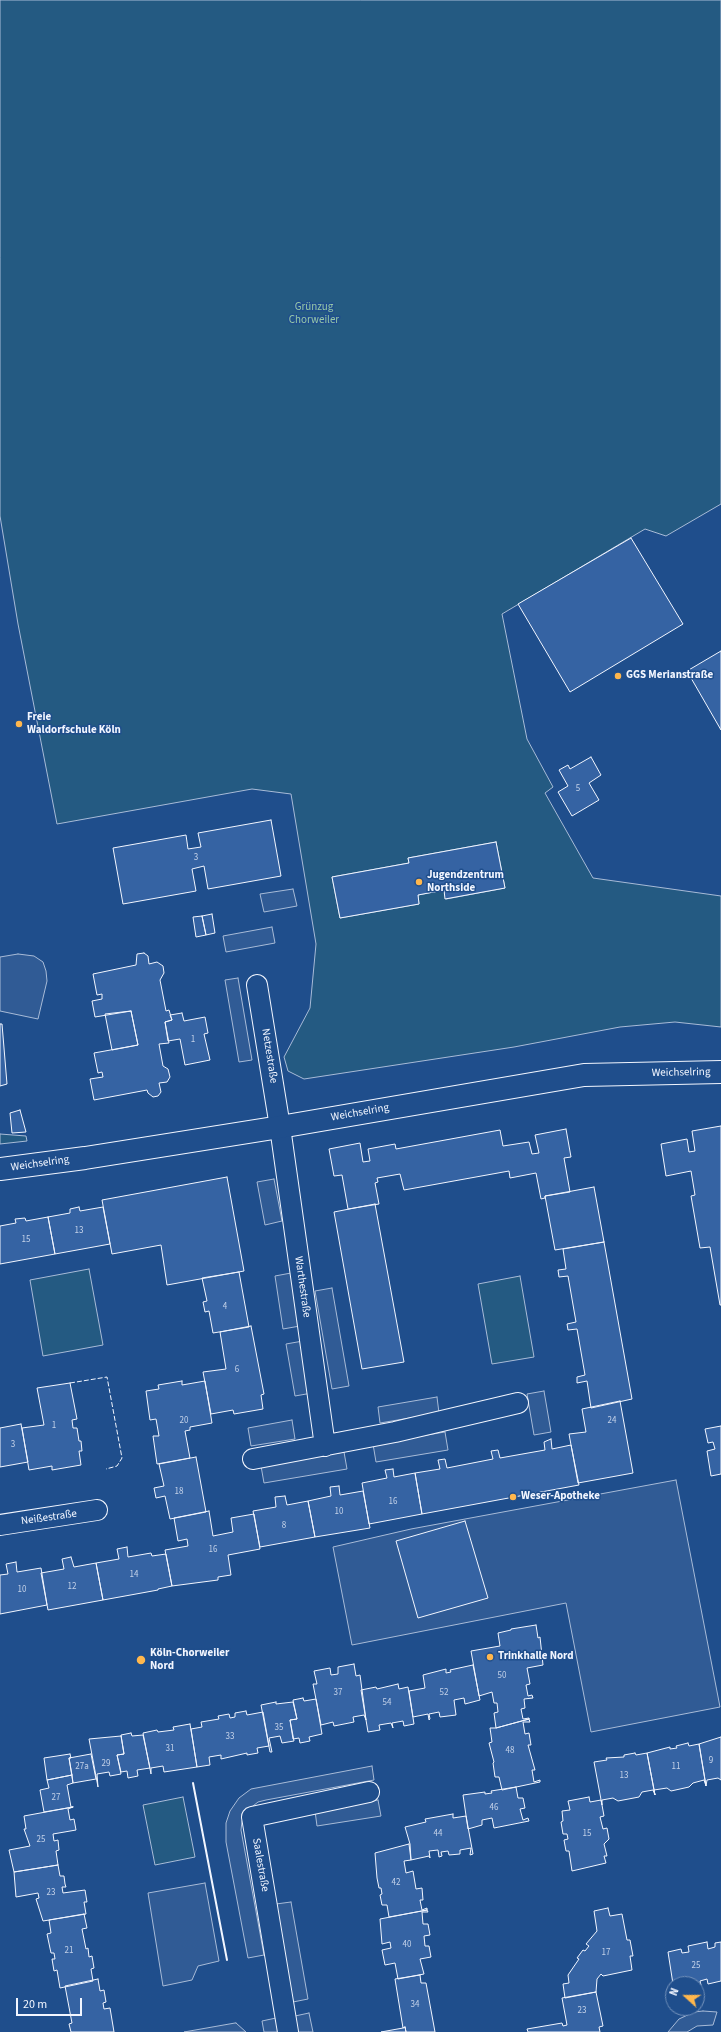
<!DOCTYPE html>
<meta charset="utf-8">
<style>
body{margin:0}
#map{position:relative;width:721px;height:2032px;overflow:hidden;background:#1f4e8c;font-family:"Source Sans 3",sans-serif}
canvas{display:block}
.north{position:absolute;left:665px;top:1976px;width:40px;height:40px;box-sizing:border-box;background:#1f4e8c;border:1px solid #7391ba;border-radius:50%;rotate:291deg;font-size:11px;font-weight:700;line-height:16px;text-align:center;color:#f2f6ff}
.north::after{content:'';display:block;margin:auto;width:14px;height:18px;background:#ffb74d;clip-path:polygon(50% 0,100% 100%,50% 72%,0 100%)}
.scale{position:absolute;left:16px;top:1998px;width:66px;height:18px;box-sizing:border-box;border:2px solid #f2f6ff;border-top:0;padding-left:5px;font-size:12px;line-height:14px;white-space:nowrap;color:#f2f6ff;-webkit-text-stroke:3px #1f4e8c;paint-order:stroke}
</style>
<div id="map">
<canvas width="721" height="2032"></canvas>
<div class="north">N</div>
<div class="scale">20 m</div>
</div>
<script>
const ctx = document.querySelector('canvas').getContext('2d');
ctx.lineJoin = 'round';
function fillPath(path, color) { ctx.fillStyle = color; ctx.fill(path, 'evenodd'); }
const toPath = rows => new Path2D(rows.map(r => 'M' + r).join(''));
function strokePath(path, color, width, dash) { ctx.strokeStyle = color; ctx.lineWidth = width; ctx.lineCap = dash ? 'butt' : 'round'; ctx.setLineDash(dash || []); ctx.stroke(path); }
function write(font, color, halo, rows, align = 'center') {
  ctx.font = font + ' "Source Sans 3",sans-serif'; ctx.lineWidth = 3; ctx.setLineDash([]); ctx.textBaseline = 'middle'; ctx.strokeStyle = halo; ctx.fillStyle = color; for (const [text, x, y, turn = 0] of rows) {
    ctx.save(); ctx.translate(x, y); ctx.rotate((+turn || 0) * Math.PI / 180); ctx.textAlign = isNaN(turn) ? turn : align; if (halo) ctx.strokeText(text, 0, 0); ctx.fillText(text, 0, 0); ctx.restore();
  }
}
const green = toPath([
 [0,0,721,0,721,504,666,536,645,529,502,614,527,739,553,787,545,793,593,878,721,896,721,1027,675,1022,620,1027,514,1047,304,1079,288,1071,284,1057,310,1008,316,944,291,794,252,789,57,824,18,624,0,516,0,0],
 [496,842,505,888,446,899,444,890,418,895,419,904,340,918,332,877,409,863,408,858,496,842],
 [0,1134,26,1136,27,1141,0,1144,0,1134],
 [89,1269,103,1345,43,1356,30,1280,89,1269],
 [520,1276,534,1357,492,1364,478,1284,520,1276],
 [183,1797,195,1857,155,1865,143,1805,183,1797]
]);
fillPath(green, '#245a82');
strokePath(green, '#a8bbd7', 1);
const parking = toPath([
 [293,889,297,906,264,912,260,894,293,889],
 [272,927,275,943,226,952,223,936,272,927],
 [18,954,34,956,43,962,46,971,47,981,38,1019,0,1011,0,957,18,954],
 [238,978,252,1060,239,1062,225,980,238,978],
 [274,1179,282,1221,265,1225,257,1182,274,1179],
 [291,1273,300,1326,283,1329,275,1276,291,1273],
 [332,1288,349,1386,332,1389,315,1291,332,1288],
 [303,1341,312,1393,295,1396,286,1344,303,1341],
 [544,1391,551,1432,534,1435,527,1394,544,1391],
 [437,1397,439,1413,380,1423,378,1407,437,1397],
 [292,1420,295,1439,251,1446,248,1428,292,1420],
 [445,1432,448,1450,376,1462,373,1444,445,1432],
 [344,1452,347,1469,264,1483,261,1466,344,1452],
 [676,1480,720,1707,591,1732,566,1603,352,1645,333,1547,411,1529,676,1480],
 [372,1766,374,1780,266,1800,258,1802,248,1810,242,1821,241,1830,264,1955,248,1958,226,1842,226,1823,230,1811,239,1798,251,1789,372,1766],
 [378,1800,381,1816,317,1826,315,1811,378,1800],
 [205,1883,219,1961,198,1966,192,1980,163,1986,148,1893,205,1883],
 [291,1902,308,1999,293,2002,276,1904,291,1902],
 [703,2011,717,2012,713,2025,697,2026,687,2032,668,2032,679,2019,694,2012,703,2011],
 [309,2013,313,2032,298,2032,295,2016,309,2013],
 [276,2018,279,2032,264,2032,262,2021,276,2018],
 [236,2023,246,2032,184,2032,235,2023,236,2023]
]);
fillPath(parking, '#305b95');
strokePath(parking, '#a8bbd7', 1);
const building = toPath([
 [631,538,683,624,570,692,518,604,631,538],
 [721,651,721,730,687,671,721,651],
 [591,757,601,775,589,783,599,800,572,816,558,792,568,786,559,770,568,765,570,769,591,757],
 [271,820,281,876,208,889,204,866,192,869,196,891,123,904,113,848,186,835,188,849,201,847,198,833,271,820],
 [496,842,505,888,445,899,444,890,418,895,419,904,340,918,332,877,409,863,408,858,496,842],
 [212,914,215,933,206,935,202,916,212,914],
 [202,916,206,935,196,937,193,917,202,916],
 [144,953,148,956,149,964,157,962,163,966,164,973,160,980,166,1011,169,1010,172,1020,165,1022,169,1043,159,1044,163,1066,168,1069,170,1077,167,1082,159,1083,161,1092,158,1096,153,1097,148,1093,147,1090,94,1100,90,1079,103,1077,102,1072,98,1073,94,1053,138,1045,131,1011,95,1017,92,1001,102,999,102,994,97,995,93,974,136,965,137,954,144,953],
 [131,1011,138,1045,112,1050,105,1014,131,1011],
 [182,1013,184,1021,205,1017,208,1033,204,1034,210,1060,185,1065,180,1039,168,1041,165,1022,172,1020,170,1015,182,1013],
 [0,1024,2,1024,7,1084,0,1086,0,1024],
 [20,1110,26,1132,12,1133,10,1113,20,1110],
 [721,1126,721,1305,720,1305,710,1247,700,1248,691,1196,695,1195,691,1171,666,1176,661,1144,687,1139,689,1152,695,1151,692,1131,721,1126],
 [566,1129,571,1157,564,1158,570,1192,545,1196,545,1198,541,1199,536,1173,510,1178,509,1171,404,1190,400,1174,377,1178,378,1182,375,1183,379,1204,348,1209,342,1175,334,1176,329,1149,360,1143,363,1162,370,1161,368,1149,395,1144,396,1149,500,1130,503,1146,529,1142,532,1154,539,1153,535,1135,566,1129],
 [227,1177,244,1271,167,1285,161,1245,112,1254,102,1200,227,1177],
 [594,1187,604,1242,555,1250,545,1196,594,1187],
 [375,1204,404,1362,362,1369,334,1212,375,1204],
 [79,1207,80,1211,103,1207,110,1244,55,1254,48,1217,70,1213,70,1209,79,1207],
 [48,1217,55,1254,0,1264,0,1226,16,1223,15,1219,25,1218,26,1221,48,1217],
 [604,1242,632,1399,591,1408,587,1381,577,1383,577,1377,585,1375,577,1329,568,1330,567,1324,576,1322,568,1276,559,1277,558,1270,566,1269,563,1249,604,1242],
 [239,1272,249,1327,213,1333,209,1311,205,1312,203,1302,207,1301,202,1278,239,1272],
 [251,1326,264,1394,261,1395,263,1409,234,1414,233,1410,211,1414,203,1372,226,1369,220,1332,251,1326],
 [182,1381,182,1385,205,1381,212,1423,190,1427,190,1430,185,1431,190,1458,157,1464,153,1436,159,1436,156,1419,150,1420,146,1391,159,1389,158,1385,182,1381],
 [70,1383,77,1419,72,1420,73,1428,77,1428,79,1441,81,1441,82,1451,79,1451,81,1465,52,1470,52,1466,29,1470,22,1428,44,1425,37,1388,70,1383],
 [620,1401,633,1473,578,1483,569,1434,586,1432,582,1409,620,1401],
 [21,1424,28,1462,0,1467,0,1428,21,1424],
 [721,1426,721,1474,711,1476,707,1451,715,1449,713,1442,708,1443,705,1429,721,1426],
 [551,1439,552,1449,571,1445,579,1485,422,1514,415,1473,440,1469,438,1460,445,1459,447,1468,493,1459,491,1451,498,1450,500,1458,545,1450,544,1442,551,1439],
 [196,1457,206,1512,170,1519,165,1496,156,1498,154,1488,164,1486,159,1464,196,1457],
 [393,1469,394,1477,415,1473,422,1514,369,1524,362,1483,387,1478,385,1470,393,1469],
 [339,1486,340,1495,363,1491,370,1528,315,1537,308,1501,331,1496,330,1487,339,1486],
 [285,1496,287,1505,308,1501,315,1537,260,1547,253,1511,276,1507,275,1497,285,1496],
 [209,1511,213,1536,233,1532,231,1518,254,1514,260,1549,228,1555,231,1575,218,1577,218,1580,172,1586,165,1550,188,1546,187,1539,178,1541,174,1518,209,1511],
 [465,1521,488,1598,418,1618,396,1541,465,1521],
 [127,1547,128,1557,151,1553,152,1556,166,1554,172,1586,158,1589,158,1590,103,1600,96,1563,119,1559,117,1549,127,1547],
 [71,1557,74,1567,96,1563,103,1600,48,1610,41,1573,64,1569,62,1559,71,1557],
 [16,1562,17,1572,41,1568,47,1605,0,1614,0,1575,8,1574,6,1564,16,1562],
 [536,1625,538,1638,540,1637,543,1665,527,1668,530,1684,526,1685,528,1696,532,1695,533,1698,524,1699,525,1708,521,1709,523,1719,529,1718,529,1719,496,1728,494,1713,498,1712,497,1703,494,1703,492,1692,479,1696,471,1651,500,1646,498,1633,511,1630,511,1629,536,1625],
 [354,1664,356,1676,360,1675,366,1720,364,1715,353,1717,354,1722,334,1726,333,1722,321,1725,313,1684,317,1684,314,1671,330,1668,331,1675,338,1674,338,1667,354,1664],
 [473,1665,480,1700,465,1704,464,1698,454,1700,456,1715,440,1717,439,1712,429,1714,430,1719,429,1720,428,1714,413,1717,409,1691,425,1688,423,1675,446,1669,446,1673,451,1672,450,1670,473,1665],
 [398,1684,399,1689,408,1687,414,1724,404,1726,403,1721,392,1723,393,1728,391,1723,379,1725,380,1730,368,1732,361,1690,376,1687,377,1689,398,1684],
 [303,1698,304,1701,316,1699,322,1734,309,1737,310,1741,300,1743,299,1738,293,1739,290,1720,297,1719,293,1700,303,1698],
 [276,1702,276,1704,293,1702,297,1719,290,1720,294,1741,282,1743,280,1736,269,1738,272,1752,270,1752,261,1705,276,1702],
 [246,1711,247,1715,263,1712,269,1746,257,1748,258,1753,247,1755,247,1753,221,1759,221,1755,209,1757,210,1765,197,1767,191,1729,202,1727,201,1722,219,1719,218,1716,229,1714,230,1718,235,1717,235,1713,246,1711],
 [529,1719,530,1722,523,1722,525,1734,529,1733,531,1745,528,1745,535,1770,532,1770,534,1782,540,1780,540,1782,502,1790,499,1777,495,1777,493,1763,494,1762,489,1743,492,1742,490,1728,496,1728,529,1719],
 [190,1724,197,1767,164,1772,163,1766,151,1768,151,1774,143,1733,157,1730,158,1732,174,1730,173,1727,190,1724],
 [131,1733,132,1736,143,1735,150,1768,137,1770,138,1776,128,1778,127,1771,121,1772,117,1755,124,1754,121,1735,131,1733],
 [121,1736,124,1754,117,1755,121,1774,110,1776,109,1772,97,1774,98,1787,89,1739,121,1736],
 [721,1737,721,1780,718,1778,707,1780,706,1786,699,1744,721,1737],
 [688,1743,689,1746,699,1744,706,1786,704,1780,693,1783,689,1787,671,1791,667,1788,654,1790,655,1795,647,1753,670,1747,670,1749,677,1748,676,1746,688,1743],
 [635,1753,636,1755,647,1753,655,1795,653,1790,642,1792,639,1797,618,1801,613,1798,602,1800,602,1805,594,1762,607,1760,606,1758,624,1757,624,1755,635,1753],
 [70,1754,71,1758,69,1758,72,1775,47,1780,44,1758,70,1754],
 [91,1754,96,1779,73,1783,69,1758,91,1754],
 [72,1775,73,1783,67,1785,71,1807,73,1807,44,1812,40,1790,49,1788,47,1780,72,1775],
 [516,1787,518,1798,523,1798,525,1808,520,1809,523,1820,528,1818,529,1821,494,1828,492,1818,482,1820,482,1825,468,1829,463,1795,485,1792,485,1794,492,1793,491,1791,516,1787],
 [589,1797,590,1802,601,1800,602,1805,604,1816,600,1817,603,1829,607,1828,609,1839,604,1844,607,1856,604,1856,606,1863,572,1871,569,1851,566,1851,564,1840,568,1839,567,1834,563,1834,561,1822,563,1821,562,1811,570,1810,568,1801,589,1797],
 [73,1807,68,1809,70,1820,74,1819,76,1830,53,1834,54,1841,58,1840,59,1850,56,1851,58,1865,14,1872,9,1850,30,1846,24,1829,26,1829,24,1816,73,1807],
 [453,1814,453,1818,466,1816,473,1854,470,1855,471,1848,460,1850,460,1854,449,1855,448,1851,441,1852,442,1856,439,1857,438,1850,429,1851,430,1858,429,1856,411,1860,410,1844,405,1827,426,1822,425,1819,453,1814],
 [409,1844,411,1860,404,1861,406,1873,413,1871,416,1889,422,1888,423,1900,420,1900,422,1910,427,1908,427,1910,389,1917,387,1905,382,1905,380,1895,382,1894,381,1888,379,1888,377,1878,375,1853,409,1844],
 [58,1865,60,1876,64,1876,65,1884,66,1887,62,1887,63,1893,85,1890,87,1902,84,1902,86,1914,43,1921,36,1899,39,1898,38,1893,16,1897,14,1872,58,1865],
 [608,1908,610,1916,622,1914,627,1940,630,1940,633,1956,630,1956,632,1970,603,1976,601,1974,597,1979,596,1992,565,1998,563,1984,569,1983,568,1975,579,1959,577,1958,583,1950,585,1951,589,1946,586,1944,597,1931,594,1911,608,1908],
 [427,1910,428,1912,422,1912,423,1924,428,1924,430,1935,424,1936,425,1946,429,1946,431,1957,420,1959,424,1974,398,1979,395,1963,385,1965,382,1950,391,1948,390,1942,382,1944,380,1919,427,1910],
 [84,1914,87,1928,82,1929,86,1949,88,1948,89,1957,92,1956,94,1968,91,1969,93,1981,60,1988,57,1970,54,1971,52,1959,55,1959,54,1953,51,1953,47,1934,51,1933,49,1920,84,1914],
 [707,1942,708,1949,715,1947,715,1943,721,1942,721,1981,708,1984,707,1979,700,1981,701,1985,697,1986,697,1984,685,1983,673,1984,668,1952,681,1949,682,1953,689,1952,688,1946,707,1942],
 [420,1975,421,1983,426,1983,435,2032,406,2032,405,2027,403,2028,395,1979,420,1975],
 [98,1979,100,1991,104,1990,106,2002,103,2003,104,2009,110,2008,114,2032,71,2032,69,2024,72,2023,65,1986,98,1979],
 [596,1992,603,2026,599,2027,600,2032,528,2032,527,2029,562,2023,563,2026,567,2025,562,1998,596,1992],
 [405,2027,406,2032,381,2032,403,2028,405,2027]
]);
fillPath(building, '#3563a3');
strokePath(building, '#f2f6ff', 1);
const street = toPath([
 [257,985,280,1127,325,1446],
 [253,1459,395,1432,518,1403],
 [0,1525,97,1510],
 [288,2032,252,1817,369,1792]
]);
const secondary = toPath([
 [0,1169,85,1158,280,1127,584,1075,721,1072]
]);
strokePath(street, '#f2f6ff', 22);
strokePath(secondary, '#f2f6ff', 24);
strokePath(street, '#1f4e8c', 20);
strokePath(secondary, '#1f4e8c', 22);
strokePath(toPath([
 [70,1383,107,1377,122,1458,117,1466,106,1469]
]), '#f2f6ff', 1, [5, 2]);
strokePath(toPath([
 [193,1783,227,1960]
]), '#f2f6ff', 2);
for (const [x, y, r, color] of [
 [618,676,4,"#ffb74d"],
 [19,724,4,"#ffb74d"],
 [419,882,4,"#ffb74d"],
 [513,1497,4,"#ffb74d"],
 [490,1657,4,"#ffb74d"],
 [141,1660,5,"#ffb74d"]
]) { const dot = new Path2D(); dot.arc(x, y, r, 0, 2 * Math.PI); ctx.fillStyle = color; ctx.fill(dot); strokePath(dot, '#1f4e8c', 1.5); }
write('9px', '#c3d1e8', null, [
 ["5",578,789],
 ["3",196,858],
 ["1",193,1040],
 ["13",79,1231],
 ["15",26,1240],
 ["4",225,1307],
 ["6",237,1370],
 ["20",184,1421],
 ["24",612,1421],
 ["1",54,1426],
 ["3",13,1445],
 ["18",179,1492],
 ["16",393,1502],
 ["10",339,1512],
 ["8",284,1526],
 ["16",213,1550],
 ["14",134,1575],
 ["12",72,1587],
 ["10",22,1590],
 ["50",502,1676],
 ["37",338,1693],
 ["52",444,1693],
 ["54",387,1703],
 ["35",279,1728],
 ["33",230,1737],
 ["31",170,1749],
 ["48",510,1751],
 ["9",711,1761],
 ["29",106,1764],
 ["27a",82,1767],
 ["11",676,1767],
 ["13",624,1776],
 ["27",56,1798],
 ["46",494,1808],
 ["44",438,1834],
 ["15",587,1834],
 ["25",41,1840],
 ["42",396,1883],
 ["23",51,1893],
 ["40",407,1945],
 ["21",69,1951],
 ["17",606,1953],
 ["25",696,1966],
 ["34",415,2005],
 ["23",582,2011]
]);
write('11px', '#97c8a6', '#1f4e8c', [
 ["Grünzug",314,308],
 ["Chorweiler",314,321]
]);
write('bold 11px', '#f2f6ff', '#1f4e8c', [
 ["GGS Merianstraße",626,676],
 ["Freie",27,718],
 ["Waldorfschule Köln",27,731],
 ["Jugendzentrum",427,876],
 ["Northside",427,889],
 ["Weser-Apotheke",521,1497],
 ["Köln-Chorweiler",150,1654],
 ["Nord",150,1667],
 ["Trinkhalle Nord",498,1657]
], 'left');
write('11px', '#f2f6ff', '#1f4e8c', [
 ["Netzestraße",269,1056,81],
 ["Weichselring",681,1073,-1],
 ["Weichselring",360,1113,-10],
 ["Weichselring",40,1164,-8],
 ["Warthestraße",302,1287,82],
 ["Neißestraße",49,1518,-8],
 ["Saalestraße",260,1865,80]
]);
</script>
